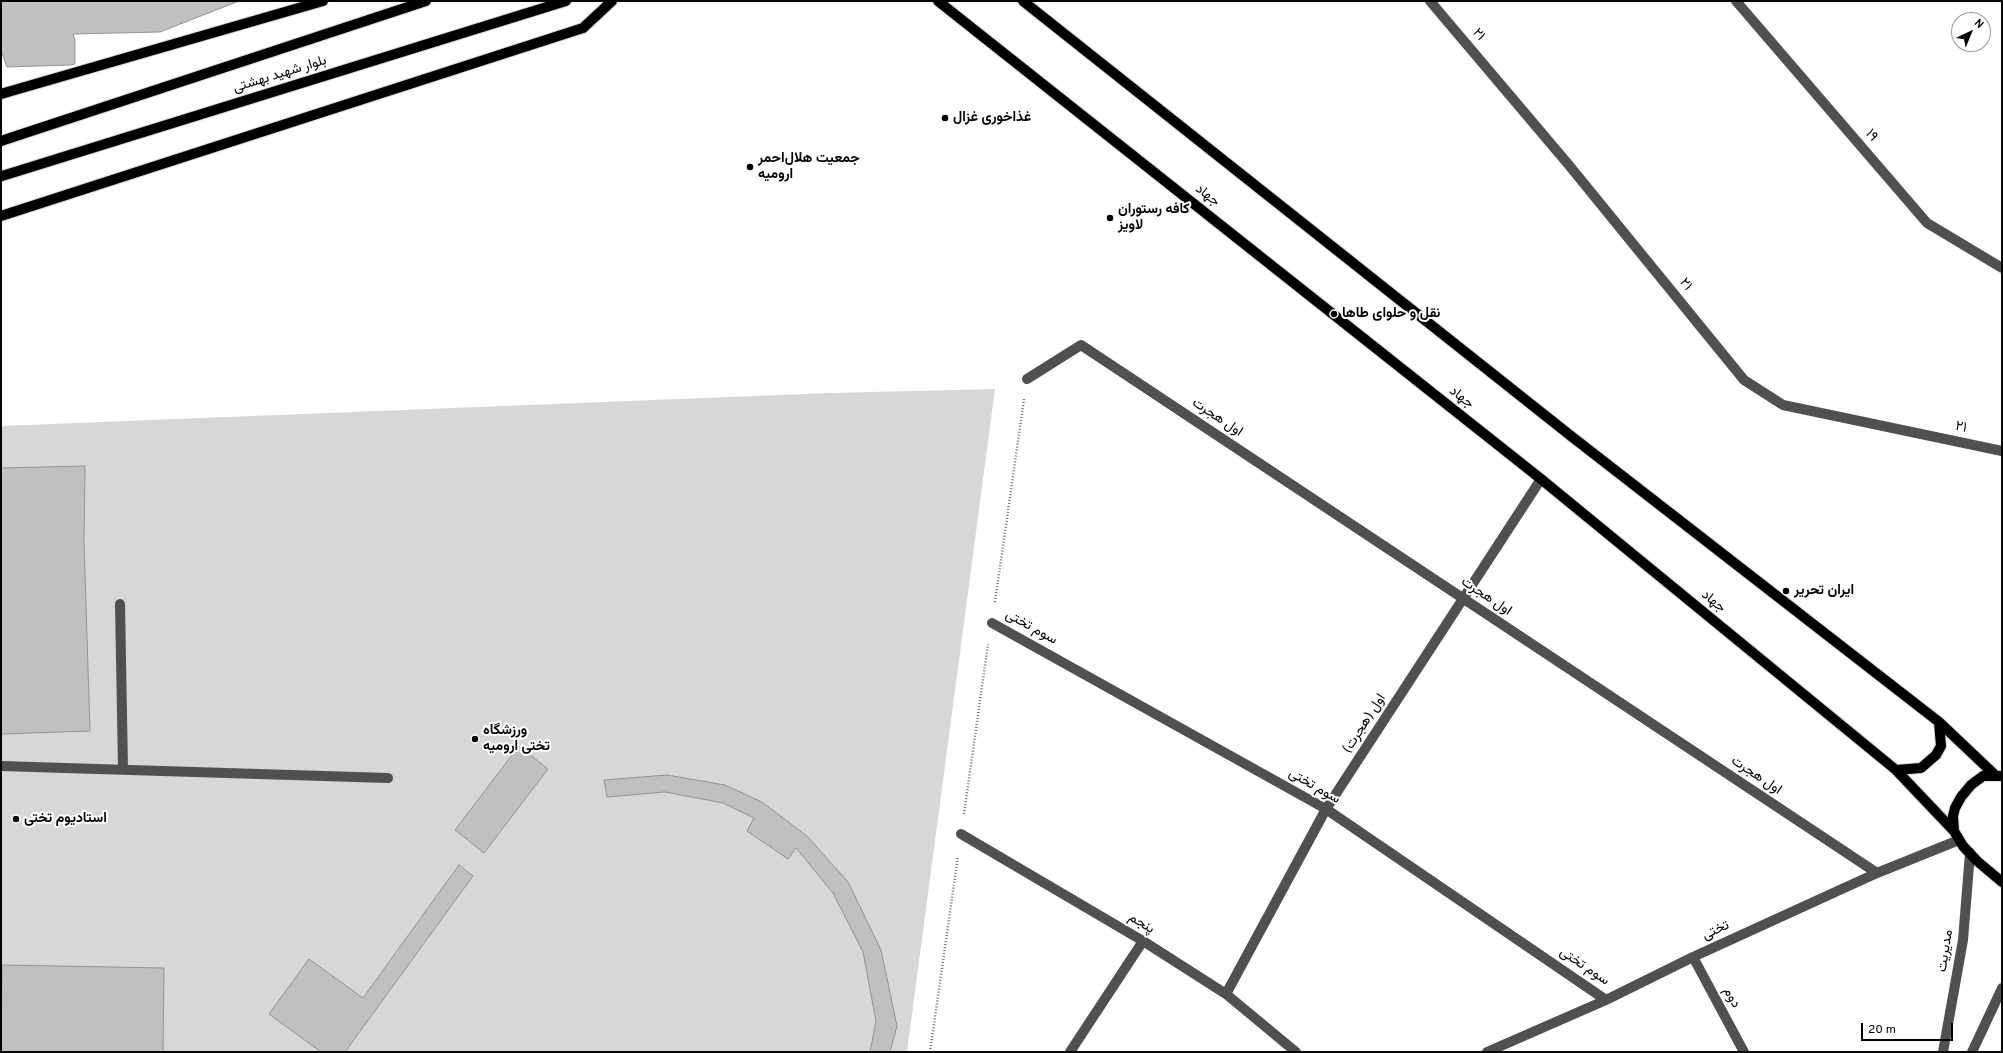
<!DOCTYPE html>
<meta charset="utf-8">
<style>
body{margin:0}
#map{position:relative;width:2003px;height:1053px;overflow:hidden;background:#fff;font-family:Overpass,sans-serif}
canvas{display:block}
.frame{position:absolute;inset:0;border:2px solid #000;pointer-events:none}
.north{position:absolute;left:1951px;top:12px;width:40px;height:40px;box-sizing:border-box;background:#fff;border:1px solid #999;border-radius:50%;rotate:44deg;font-size:11px;font-weight:700;line-height:16px;text-align:center;color:#000}
.north::after{content:'';display:block;margin:auto;width:14px;height:18px;background:#000;clip-path:polygon(50% 0,100% 100%,50% 72%,0 100%)}
.scale{position:absolute;left:1861px;top:1023px;width:92px;height:18px;box-sizing:border-box;border:2px solid #000;border-top:0;padding-left:5px;font-size:12px;line-height:14px;white-space:nowrap;color:#000;-webkit-text-stroke:3px #fff;paint-order:stroke}
</style>
<div id="map">
<canvas width="2003" height="1053"></canvas>
<div class="frame"></div>
<div class="north">N</div>
<div class="scale">20 m</div>
</div>
<script>
const ctx = document.querySelector('canvas').getContext('2d');
ctx.lineJoin = 'round';
function fillPath(path, color) { ctx.fillStyle = color; ctx.fill(path, 'evenodd'); }
const toPath = rows => new Path2D(rows.map(r => 'M' + r).join(''));
function strokePath(path, color, width, dash) { ctx.strokeStyle = color; ctx.lineWidth = width; ctx.lineCap = dash ? 'butt' : 'round'; ctx.setLineDash(dash || []); ctx.stroke(path); }
function write(font, color, halo, rows, align = 'center') {
  ctx.font = font + ' Overpass,Vazirmatn,sans-serif'; ctx.lineWidth = 4; ctx.setLineDash([]); ctx.textBaseline = 'middle'; ctx.strokeStyle = halo; ctx.fillStyle = color; for (const [text, x, y, turn = 0] of rows) {
    ctx.save(); ctx.translate(x, y); ctx.rotate((+turn || 0) * Math.PI / 180); ctx.textAlign = isNaN(turn) ? turn : align; if (halo) ctx.strokeText(text, 0, 0); ctx.fillText(text, 0, 0); ctx.restore();
  }
}
fillPath(toPath([
 [995,389,907,1052,1,1052,1,426,829,393]
]), '#d7d7d7');
const building = toPath([
 [1,1,239,1,160,32,73,34,75,40,75,64,71,65,7,67,1,51,1,1],
 [85,466,84,541,90,731,1,734,1,468,85,466],
 [519,746,548,769,484,853,455,830,519,746],
 [667,775,725,785,762,802,807,836,848,882,881,950,897,1026,890,1052,870,1052,876,1021,863,952,833,893,796,848,788,859,747,831,754,818,723,803,665,792,607,797,604,780,667,775],
 [459,865,473,876,345,1052,321,1052,269,1014,309,959,363,998,459,865],
 [2,965,164,968,163,1052,1,1052,2,965]
]);
fillPath(building, '#c0c0c0');
strokePath(building, '#949494', 1);
const major = toPath([
 [938,1,1541,479,1896,770,1954,831],
 [1023,1,1571,436,1939,722,1995,775],
 [1,94,323,1],
 [1,141,426,1],
 [2,176,566,1],
 [1,216,583,28,612,1],
 [1896,770,1921,768,1936,755,1941,746,1939,722],
 [2002,776,1983,776,1971,785,1961,797,1955,808,1953,816,1954,831,1963,846,1977,861,2002,882]
]);
strokePath(major, '#dbdbdb', 12);
strokePath(toPath([
 [995,602,1024,399],
 [964,814,988,644],
 [930,1052,958,856]
]), '#727272', 2.5, [1, 2]);
strokePath(toPath([
 [1430,1,1568,164,1744,380,1783,405,2002,451],
 [1736,1,1927,223,2002,268],
 [1027,379,1081,345,1877,873],
 [120,604,123,769],
 [992,623,1326,809,1606,1000],
 [1,766,388,778],
 [961,834,1143,941,1226,994,1296,1052],
 [1693,957,1744,1052],
 [1226,994,1326,809,1541,479],
 [1070,1052,1143,941],
 [1487,1052,1606,1000,1693,957,1877,873,1959,840],
 [1943,1052,1963,940,1970,853],
 [1972,1052,2002,988]
]), '#505050', 10);
strokePath(major, '#000', 10);
for (const [x, y, r, color] of [
 [945,118,4,"#000"],
 [750,167,4,"#000"],
 [1110,218,4,"#000"],
 [1334,314,4,"#000"],
 [1786,591,4,"#000"],
 [475,739,4,"#000"],
 [16,819,4,"#000"]
]) { const dot = new Path2D(); dot.arc(x, y, r, 0, 2 * Math.PI); ctx.fillStyle = color; ctx.fill(dot); strokePath(dot, '#fff', 1.5); }
write('14px', '#000', '#fff', [
 ["۲۱",1478,35,50],
 ["بلوار شهید بهشتی",280,75,-17],
 ["۱۹",1871,136,49],
 ["جهاد",1207,196,38],
 ["۲۱",1685,285,51],
 ["جهاد",1461,398,38],
 ["اول هجرت",1217,418,34],
 ["۲۱",1961,428,12],
 ["اول هجرت",1486,597,34],
 ["جهاد",1713,602,39],
 ["سوم تختی",1031,628,29],
 ["اول (هجرت)",1365,724,-57],
 ["اول هجرت",1756,776,34],
 ["سوم تختی",1314,787,30],
 ["پنجم",1141,924,31],
 ["تختی",1716,931,-25],
 ["مدیریت",1946,951,-81],
 ["سوم تختی",1584,967,34],
 ["دوم",1731,998,62]
]);
write('bold 14px', '#000', '#fff', [
 ["غذاخوری غزال",953,118],
 ["جمعیت هلال‌احمر",758,159],
 ["ارومیه",758,175],
 ["کافه رستوران",1118,210],
 ["لاویز",1118,226],
 ["نقل و حلوای طاها",1342,314],
 ["ایران تحریر",1794,591],
 ["ورزشگاه",483,731],
 ["تختی ارومیه",483,747],
 ["استادیوم تختی",24,819]
], 'left');
</script>
